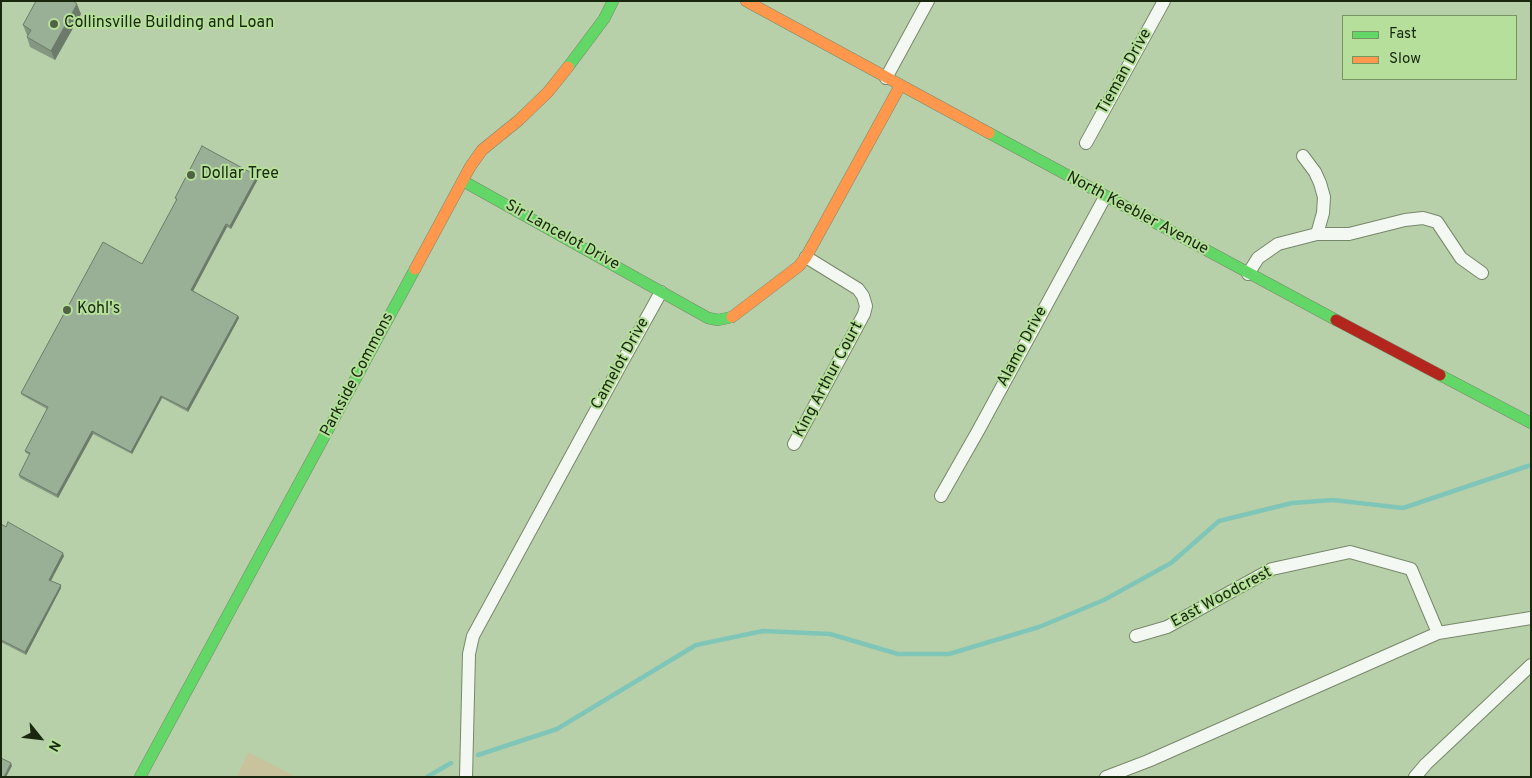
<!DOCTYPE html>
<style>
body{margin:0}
#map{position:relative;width:1532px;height:778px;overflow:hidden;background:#b8d0a9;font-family:Overpass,sans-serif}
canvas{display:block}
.frame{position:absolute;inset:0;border:2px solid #18270d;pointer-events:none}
.legend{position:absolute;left:1342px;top:15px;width:175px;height:65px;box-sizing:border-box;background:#b5df9a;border:1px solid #769562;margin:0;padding:6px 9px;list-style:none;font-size:15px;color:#18270d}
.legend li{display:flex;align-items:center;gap:10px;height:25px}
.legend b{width:25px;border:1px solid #769562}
.north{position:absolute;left:15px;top:713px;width:50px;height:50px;-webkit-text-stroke:4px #b5df9a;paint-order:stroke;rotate:119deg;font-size:14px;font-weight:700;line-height:20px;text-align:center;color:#18270d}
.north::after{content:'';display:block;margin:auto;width:18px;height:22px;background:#18270d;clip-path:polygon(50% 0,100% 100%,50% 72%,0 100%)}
</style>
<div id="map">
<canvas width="1532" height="778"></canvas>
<div class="frame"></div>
<ul class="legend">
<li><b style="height:6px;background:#63d668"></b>Fast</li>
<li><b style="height:6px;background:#ff974d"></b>Slow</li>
</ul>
<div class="north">N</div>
</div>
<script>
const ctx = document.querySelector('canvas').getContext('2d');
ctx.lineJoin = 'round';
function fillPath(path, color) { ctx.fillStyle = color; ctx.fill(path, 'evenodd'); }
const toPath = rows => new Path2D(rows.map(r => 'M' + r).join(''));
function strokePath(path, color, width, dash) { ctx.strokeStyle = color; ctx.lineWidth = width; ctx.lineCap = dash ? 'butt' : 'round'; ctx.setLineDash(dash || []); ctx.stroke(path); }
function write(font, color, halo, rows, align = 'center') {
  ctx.font = font + ' Overpass,sans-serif'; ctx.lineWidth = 4; ctx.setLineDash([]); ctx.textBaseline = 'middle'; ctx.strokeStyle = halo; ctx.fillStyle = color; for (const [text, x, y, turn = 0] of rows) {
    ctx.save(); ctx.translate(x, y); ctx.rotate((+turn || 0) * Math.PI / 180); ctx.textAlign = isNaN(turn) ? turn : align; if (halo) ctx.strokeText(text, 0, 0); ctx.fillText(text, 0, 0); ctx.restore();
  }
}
fillPath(toPath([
 [248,752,296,777,237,777]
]), '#c8c39c');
strokePath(toPath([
 [478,755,557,729,696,645,763,631,830,634,898,654,949,654,1039,627,1104,600,1171,563,1219,521,1292,503,1333,500,1403,508,1531,465],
 [427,777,451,763]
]), '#80c6b8', 4.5);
const street = toPath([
 [886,78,928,1],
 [1086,143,1164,1],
 [1303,156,1315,172,1320,183,1324,197,1323,213,1317,234],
 [1248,274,1258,258,1278,244,1317,234,1349,234,1405,220,1423,218,1437,222,1461,258,1482,273],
 [794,444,864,314,866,306,863,296,858,289,806,257],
 [941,496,978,431,1105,197],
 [1136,636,1167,627,1272,569,1350,552,1411,569,1438,633,1531,618],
 [466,777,469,654,473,636,620,366,661,292],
 [1106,777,1148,761,1438,633],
 [1415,777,1426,764,1531,665]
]);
const fast = toPath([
 [568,67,604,19,613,1],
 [989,133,1336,320],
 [463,181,708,318,718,320,732,317],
 [1440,375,1531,423],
 [140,777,415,269]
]);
const slow = toPath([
 [746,1,989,133],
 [415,269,470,167,482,150,519,120,548,92,568,67],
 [732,317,799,266,806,257,900,86]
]);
const jam = toPath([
 [1336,320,1440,375]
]);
strokePath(street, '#77886a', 14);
strokePath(fast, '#77886a', 12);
strokePath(slow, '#77886a', 12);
strokePath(jam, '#77886a', 12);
strokePath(street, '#f4f8f2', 12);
strokePath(fast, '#63d668', 11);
strokePath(slow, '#ff974d', 11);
strokePath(jam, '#b3261e', 11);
fillPath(toPath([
 [81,14,55,60,30,47,27,37,28,36,27,35,23,25],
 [258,179,231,229,227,227,193,291,238,316,239,318,188,412,162,398,132,454,93,434,58,498,20,478,19,475,30,455,26,453,25,451,47,409,22,395,21,393,142,264,177,201,175,198],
 [1,524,64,556,51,581,61,585,61,588,26,655,1,642]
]), '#849781');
fillPath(toPath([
 [77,4,81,14,55,60,51,51],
 [257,176,258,179,231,229,230,226],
 [226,224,227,227,192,293,191,290],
 [238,316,239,318,188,412,187,409],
 [161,396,162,398,132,454,131,452],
 [92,431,93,434,58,498,57,495],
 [63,553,64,556,50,582,49,580],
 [61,585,61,588,26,655,25,652],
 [11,763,12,766,6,777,4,777]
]), '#6c7b69');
const building = toPath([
 [36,1,73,1,77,4,51,51,27,37,31,30,23,25,36,1],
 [202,146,257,176,230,226,226,224,191,290,238,316,187,409,161,396,131,452,92,431,57,495,19,475,30,453,25,451,48,407,21,393,103,242,142,264,177,199,175,198,202,146],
 [8,522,63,553,49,580,61,585,25,652,1,640,1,524,6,527,8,522],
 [1,758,11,763,4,777,1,777,1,758]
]);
fillPath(building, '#9ab096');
strokePath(building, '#6c7b69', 1);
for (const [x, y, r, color] of [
 [54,24,5,"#506244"],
 [191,175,5,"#506244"],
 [67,310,5,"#506244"]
]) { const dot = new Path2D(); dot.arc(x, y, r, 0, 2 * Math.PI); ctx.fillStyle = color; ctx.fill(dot); strokePath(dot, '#b5df9a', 2); }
write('16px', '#18270d', '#b5df9a', [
 ["Collinsville Building and Loan",64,24],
 ["Dollar Tree",201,175],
 ["Kohl's",77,310]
], 'left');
write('16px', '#18270d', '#b5df9a', [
 ["Tieman Drive",1125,72,-61],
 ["North Keebler Avenue",1137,214,28],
 ["Sir Lancelot Drive",562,236,29],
 ["Alamo Drive",1023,347,-62],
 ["Camelot Drive",621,364,-61],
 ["Parkside Commons",358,375,-62],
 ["King Arthur Court",829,380,-62],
 ["East Woodcrest",1222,598,-28]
]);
</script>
